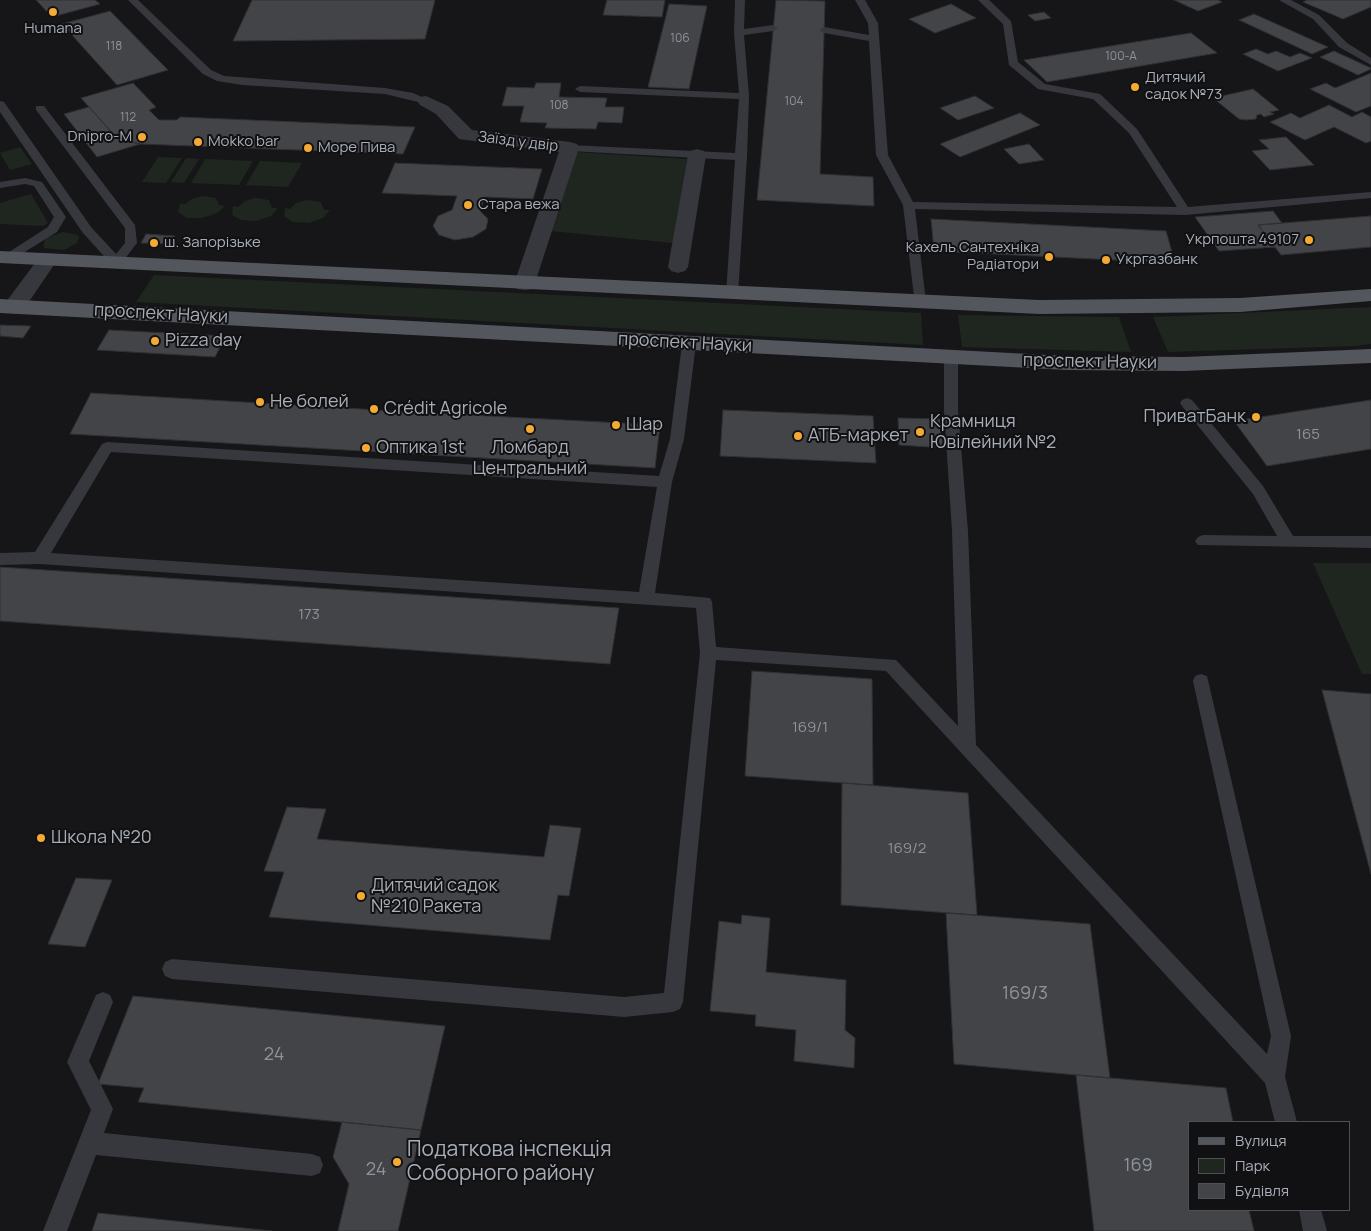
<!DOCTYPE html>
<meta charset="utf-8">
<style>
body{margin:0}
#map{position:relative;width:1371px;height:1231px;overflow:hidden;background:#161618;font-family:Manrope,sans-serif}
canvas{display:block}
.legend{position:absolute;left:1188px;top:1121px;width:162px;height:90px;box-sizing:border-box;background:#111113;border:1px solid #4d5055;margin:0;padding:6px 9px;list-style:none;font-size:15px;color:#a8aeb8}
.legend li{display:flex;align-items:center;gap:10px;height:25px}
.legend b{width:25px;border:1px solid #4d5055}
</style>
<div id="map">
<canvas width="1371" height="1231"></canvas>
<ul class="legend">
<li><b style="height:6px;background:#53565c"></b>Вулиця</li>
<li><b style="height:14px;background:#1e261f"></b>Парк</li>
<li><b style="height:14px;background:#424448"></b>Будівля</li>
</ul>
</div>
<script>
const ctx = document.querySelector('canvas').getContext('2d');
ctx.lineJoin = 'round';
function fillPath(path, color) { ctx.fillStyle = color; ctx.fill(path, 'evenodd'); }
const toPath = rows => new Path2D(rows.map(r => 'M' + r).join(''));
function strokePath(path, color, width, dash) { ctx.strokeStyle = color; ctx.lineWidth = width; ctx.lineCap = dash ? 'butt' : 'round'; ctx.setLineDash(dash || []); ctx.stroke(path); }
function write(font, color, halo, rows, align = 'center') {
  ctx.font = font + ' Manrope,sans-serif'; ctx.lineWidth = 4; ctx.setLineDash([]); ctx.textBaseline = 'middle'; ctx.strokeStyle = halo; ctx.fillStyle = color; for (const [text, x, y, turn = 0] of rows) {
    ctx.save(); ctx.translate(x, y); ctx.rotate((+turn || 0) * Math.PI / 180); ctx.textAlign = isNaN(turn) ? turn : align; if (halo) ctx.strokeText(text, 0, 0); ctx.fillText(text, 0, 0); ctx.restore();
  }
}
fillPath(toPath([
 [20,147,32,164,10,170,0,153],
 [576,152,687,159,673,243,550,231],
 [158,157,182,158,166,183,142,182],
 [186,158,199,159,184,183,171,182],
 [205,159,253,161,239,185,191,183],
 [260,161,302,163,288,187,246,185],
 [31,194,48,223,43,226,0,224,0,203],
 [202,196,216,198,219,205,225,206,217,213,202,218,187,218,178,212,180,204,185,204,192,199],
 [255,198,269,200,272,208,278,208,271,216,256,221,241,220,232,215,233,206,238,207,245,201],
 [306,200,321,202,324,210,330,210,323,218,309,223,293,222,284,216,285,208,290,209,296,203],
 [63,232,77,235,79,237,77,243,64,250,44,248,44,242,47,238],
 [154,275,921,313,923,345,136,302],
 [1371,307,1371,344,1355,346,1168,352,1153,317],
 [958,315,1119,317,1131,352,962,347],
 [1313,563,1371,563,1371,674,1362,674]
]), '#1e261f');
const building = toPath([
 [95,0,100,4,52,17,36,0,95,0],
 [252,0,435,0,425,39,233,41,252,0],
 [607,0,665,0,662,17,603,15,607,0],
 [776,0,825,1,820,174,873,177,874,206,757,200,776,0],
 [1174,0,1218,0,1222,2,1198,11,1174,0],
 [1307,0,1371,0,1371,7,1343,19,1303,2,1307,0],
 [669,4,707,6,689,89,648,87,669,4],
 [951,4,976,18,935,33,909,19,951,4],
 [110,11,168,70,117,85,62,24,110,11],
 [1044,12,1051,18,1035,21,1028,15,1044,12],
 [1254,14,1328,47,1312,54,1239,20,1254,14],
 [1191,33,1217,53,1047,82,1024,60,1191,33],
 [1256,49,1268,54,1276,51,1290,57,1300,53,1312,58,1278,71,1243,54,1256,49],
 [1334,51,1371,68,1371,69,1358,75,1320,57,1334,51],
 [1371,73,1371,106,1356,112,1310,89,1326,83,1335,88,1371,73],
 [133,83,156,107,149,110,159,120,177,120,180,117,415,127,403,154,140,144,123,140,113,134,81,98,133,83],
 [536,83,561,83,559,97,607,98,605,107,624,107,622,123,598,122,596,129,545,128,547,123,520,122,524,106,502,106,507,87,534,88,536,83],
 [1253,89,1279,110,1270,112,1274,114,1264,117,1261,114,1257,115,1256,119,1246,120,1239,119,1213,98,1253,89],
 [975,96,994,108,958,120,940,108,975,96],
 [1329,105,1352,117,1362,112,1371,117,1371,141,1366,143,1334,127,1305,140,1270,122,1291,113,1300,118,1329,105],
 [89,107,113,134,123,140,140,144,97,157,64,114,89,107],
 [1020,113,1040,125,960,157,940,144,1020,113],
 [1286,137,1314,165,1270,170,1252,151,1269,149,1259,140,1286,137],
 [1029,144,1044,160,1019,164,1004,149,1029,144],
 [395,163,542,169,533,199,485,197,480,211,488,219,486,229,473,237,455,240,439,235,433,226,438,216,452,210,457,196,382,193,395,163],
 [1273,211,1282,223,1258,225,1275,247,1219,251,1195,217,1273,211],
 [1371,216,1371,247,1281,255,1258,225,1371,216],
 [931,219,1166,231,1175,263,934,251,931,219],
 [146,234,175,236,170,244,141,243,146,234],
 [0,325,31,326,23,338,0,336,0,325],
 [109,330,226,336,215,357,97,350,109,330],
 [91,393,412,412,660,425,655,468,70,434,91,393],
 [1371,400,1371,449,1267,466,1234,421,1371,400],
 [723,410,873,416,876,463,720,456,723,410],
 [898,418,940,419,944,448,899,445,898,418],
 [0,567,619,608,610,664,0,621,0,567],
 [752,671,872,679,873,785,745,776,752,671],
 [1322,690,1371,694,1371,874,1322,690],
 [842,783,968,793,977,915,841,905,842,783],
 [287,807,326,809,317,839,544,857,550,825,581,828,569,896,558,895,550,940,269,917,284,872,264,871,287,807],
 [76,878,112,880,85,947,48,944,76,878],
 [946,913,1090,924,1110,1078,954,1064,946,913],
 [742,915,770,918,766,972,846,980,845,1030,855,1038,854,1068,794,1061,796,1030,755,1026,756,1015,710,1011,719,921,741,924,742,915],
 [133,996,445,1026,421,1130,138,1102,144,1088,98,1084,133,996],
 [1076,1075,1226,1088,1233,1122,1190,1122,1190,1210,1249,1210,1254,1231,1094,1231,1076,1075],
 [342,1122,421,1130,398,1231,338,1231,349,1184,333,1157,342,1122],
 [98,1213,272,1231,92,1231,98,1213]
]);
fillPath(building, '#424448');
strokePath(building, '#303034', 1);
fillPath(toPath([
 [128,0,138,0,211,70,224,76,385,88,413,93,431,101,426,104,385,94,242,85,217,81,203,74,128,0],
 [735,0,745,0,744,29,773,25,778,28,773,31,744,35,749,96,747,157,738,294,732,298,726,294,735,160,570,151,564,148,570,145,735,153,739,99,580,92,575,89,580,86,739,93,734,33,735,0],
 [855,0,865,0,878,23,888,155,913,202,1177,207,1129,133,1093,99,1038,89,1009,65,1003,24,978,0,989,0,1011,21,1018,62,1045,84,1100,94,1137,129,1188,207,1371,192,1371,198,1185,215,915,209,926,302,920,306,915,305,903,205,876,155,869,41,824,33,819,30,824,27,869,35,868,23,855,0],
 [1279,0,1291,0,1319,15,1347,43,1371,58,1371,65,1339,47,1313,19,1279,0],
 [0,101,4,102,91,227,116,254,125,243,125,228,36,110,36,106,44,106,135,225,137,243,120,265,112,265,83,233,0,112,0,101],
 [25,178,42,182,66,217,57,232,10,261,6,260,4,257,6,254,48,227,54,217,34,186,25,184,0,188,0,182,25,178],
 [689,340,696,344,684,439,672,482,655,593,710,598,712,602,716,647,896,660,958,726,952,531,944,410,944,357,951,353,956,354,958,357,958,410,968,531,976,745,1267,1054,1271,1036,1193,681,1195,676,1201,674,1207,676,1291,1036,1285,1077,1297,1122,1275,1122,1265,1083,886,671,716,660,683,1002,680,1009,673,1012,624,1017,172,979,165,976,162,969,165,962,172,959,624,997,664,993,700,653,696,608,40,564,0,565,0,553,35,552,102,444,107,442,659,476,670,439,682,344,689,340],
 [111,452,657,487,639,592,51,553,111,452],
 [1187,398,1192,400,1263,486,1293,536,1371,536,1371,548,1198,545,1195,541,1198,537,1203,535,1277,536,1253,494,1182,406,1180,403,1182,400,1187,398],
 [103,992,110,995,113,1002,89,1061,113,1109,104,1133,312,1154,320,1157,323,1165,320,1173,312,1176,96,1155,67,1231,43,1231,91,1110,67,1062,96,995,103,992],
 [1299,1210,1321,1210,1327,1231,1303,1231,1299,1210]
]), '#37383d');
fillPath(toPath([
 [426,96,448,106,472,130,570,142,577,144,579,148,533,289,525,290,517,289,514,284,559,152,459,139,436,114,420,105,417,101,420,97,426,96],
 [697,149,704,151,706,155,688,267,685,271,678,273,671,271,668,267,688,155,690,151,697,149],
 [48,253,55,255,58,259,22,312,14,314,6,312,3,307,6,302,41,255,48,253]
]), '#37383d');
fillPath(toPath([
 [0,251,1039,300,1240,298,1371,289,1371,301,1240,312,1039,314,0,263,0,251],
 [0,299,1067,356,1184,357,1371,349,1371,363,1184,371,1067,370,0,313,0,299]
]), '#53565c');
for (const [x, y, r, color] of [
 [53,12,5,"#f4aa33"],
 [1135,87,5,"#f4aa33"],
 [142,137,5,"#f4aa33"],
 [198,142,5,"#f4aa33"],
 [308,148,5,"#f4aa33"],
 [468,205,5,"#f4aa33"],
 [1309,240,5,"#f4aa33"],
 [154,243,5,"#f4aa33"],
 [1049,257,5,"#f4aa33"],
 [1106,260,5,"#f4aa33"],
 [155,341,5,"#f4aa33"],
 [260,402,5,"#f4aa33"],
 [374,409,5,"#f4aa33"],
 [1256,417,5,"#f4aa33"],
 [616,425,5,"#f4aa33"],
 [530,429,5,"#f4aa33"],
 [920,432,5,"#f4aa33"],
 [798,436,5,"#f4aa33"],
 [366,448,5,"#f4aa33"],
 [41,838,5,"#f4aa33"],
 [361,896,5,"#f4aa33"],
 [397,1162,5,"#f4aa33"]
]) { const dot = new Path2D(); dot.arc(x, y, r, 0, 2 * Math.PI); ctx.fillStyle = color; ctx.fill(dot); strokePath(dot, '#111113', 2); }
write('12px', '#8e949c', null, [
 ["106",680,39],
 ["118",114,47],
 ["100-А",1121,57],
 ["104",794,102],
 ["108",559,106],
 ["112",128,118]
]);
write('15px', '#a8aeb8', '#111113', [
 ["Humana",53,29,"center"],
 ["Дитячий",1145,78],
 ["садок №73",1145,95],
 ["Dnipro-M",132,137,"right"],
 ["Mokko bar",208,142],
 ["Море Пива",318,148],
 ["Стара вежа",478,205],
 ["Укрпошта 49107",1299,240,"right"],
 ["ш. Запорізьке",164,243],
 ["Кахель Сантехніка",1039,248,"right"],
 ["Радіатори",1039,265,"right"],
 ["Укргазбанк",1116,260]
], 'left');
write('15px', '#a8aeb8', '#111113', [
 ["Заїзд у двір",518,142,7]
]);
write('15px', '#8e949c', null, [
 ["165",1308,435],
 ["173",309,615],
 ["169/1",810,728],
 ["169/2",907,849]
]);
write('18px', '#a8aeb8', '#111113', [
 ["проспект Науки",161,314,3],
 ["проспект Науки",685,343,3],
 ["проспект Науки",1090,362,1]
]);
write('18px', '#a8aeb8', '#111113', [
 ["Pizza day",165,341],
 ["Не болей",270,402],
 ["Crédit Agricole",384,409],
 ["ПриватБанк",1246,417,"right"],
 ["Крамниця",930,422],
 ["Ювілейний №2",930,443],
 ["Шар",626,425],
 ["АТБ-маркет",808,436],
 ["Оптика 1st",376,448],
 ["Ломбард",530,448,"center"],
 ["Центральний",530,469,"center"],
 ["Школа №20",51,838],
 ["Дитячий садок",371,886],
 ["№210 Ракета",371,907]
], 'left');
write('18px', '#8e949c', null, [
 ["169/3",1025,994],
 ["24",274,1055],
 ["169",1138,1166],
 ["24",376,1170]
]);
write('21px', '#a8aeb8', '#111113', [
 ["Податкова інспекція",407,1150],
 ["Соборного району",407,1174]
], 'left');
</script>
